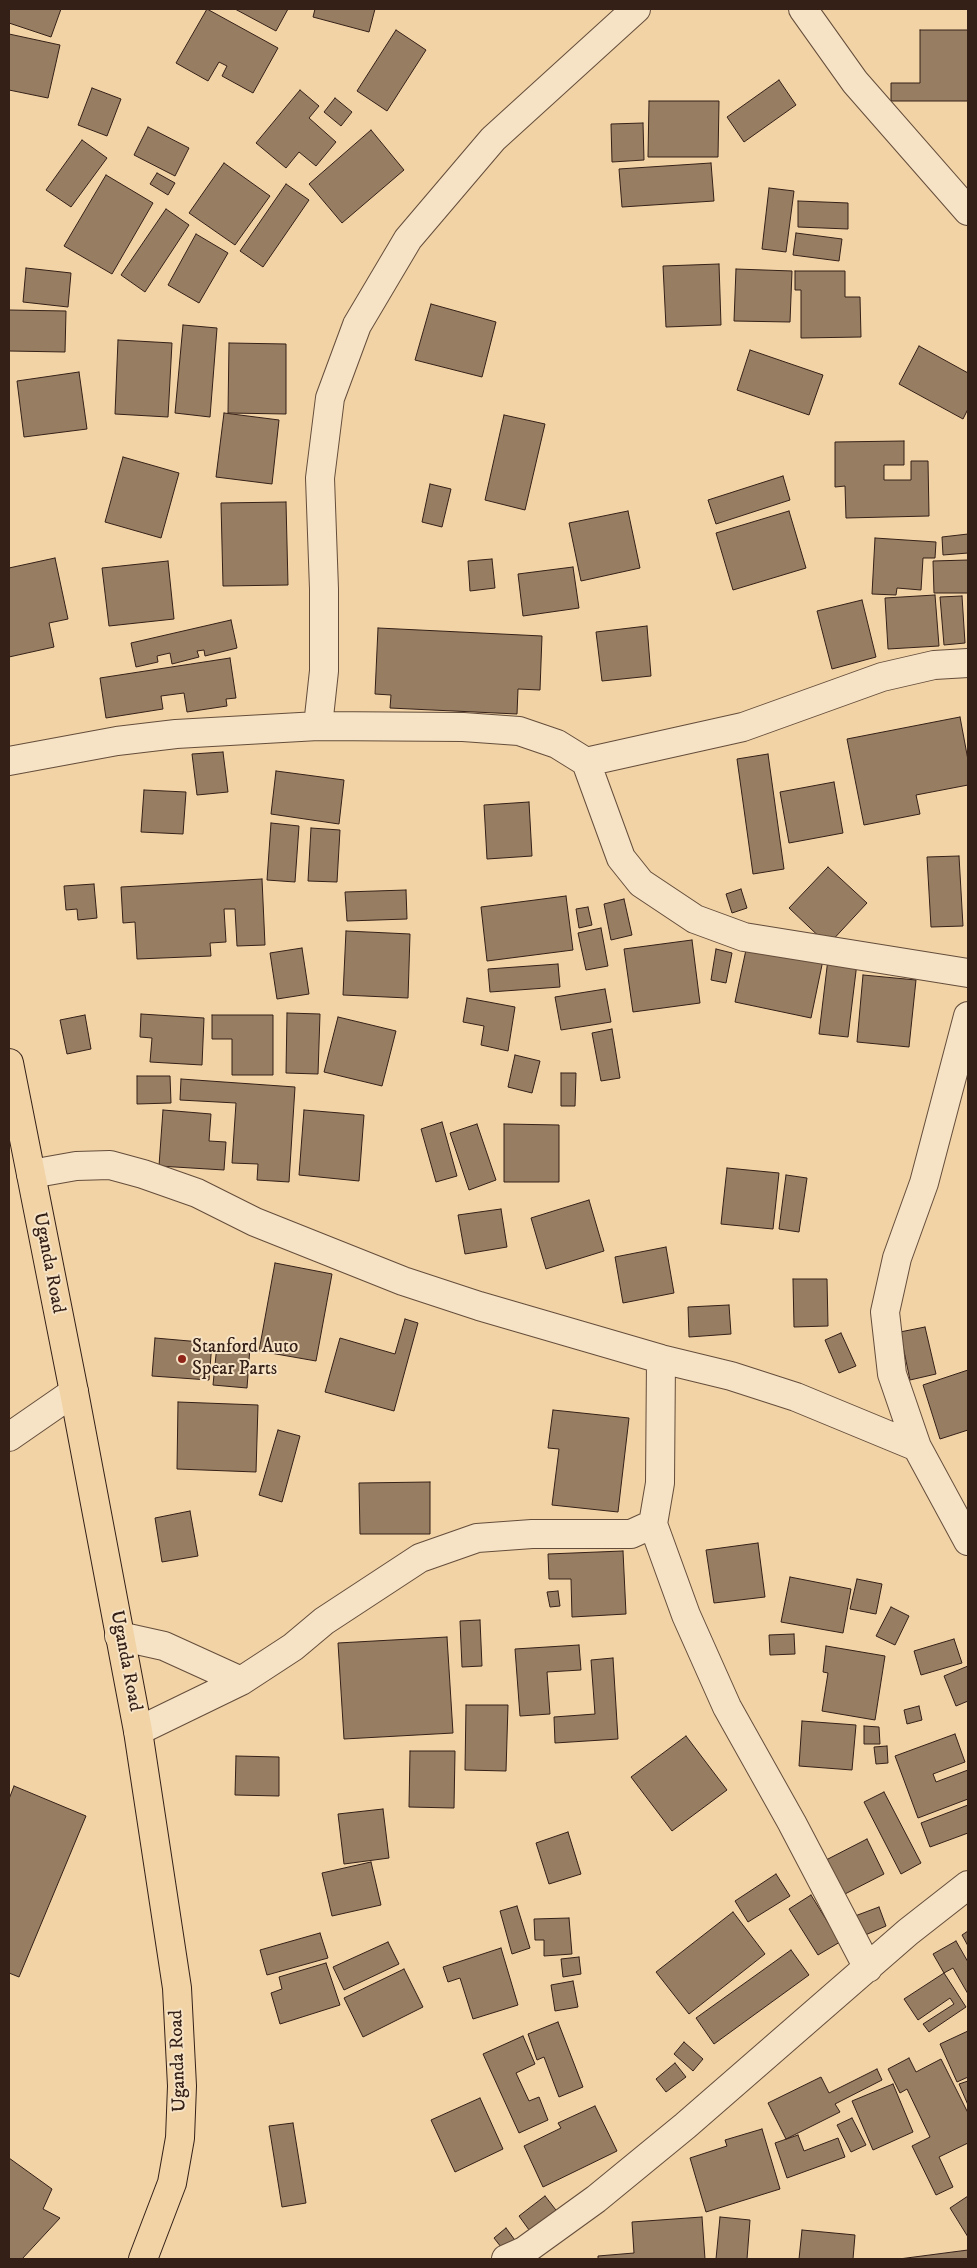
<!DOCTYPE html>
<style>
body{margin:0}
#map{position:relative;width:977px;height:2268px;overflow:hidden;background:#f1d3a5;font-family:"IM FELL DW Pica",serif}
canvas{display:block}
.frame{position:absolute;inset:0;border:10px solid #352018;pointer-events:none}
</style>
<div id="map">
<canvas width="977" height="2268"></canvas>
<div class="frame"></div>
</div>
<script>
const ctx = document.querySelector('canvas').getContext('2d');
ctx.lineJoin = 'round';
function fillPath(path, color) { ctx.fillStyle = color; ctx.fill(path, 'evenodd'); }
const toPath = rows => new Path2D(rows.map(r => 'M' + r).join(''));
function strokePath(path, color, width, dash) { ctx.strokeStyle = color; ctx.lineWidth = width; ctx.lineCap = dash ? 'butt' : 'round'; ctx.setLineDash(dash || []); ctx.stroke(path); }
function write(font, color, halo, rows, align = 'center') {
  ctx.font = font + ' "IM FELL DW Pica",serif'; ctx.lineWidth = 4; ctx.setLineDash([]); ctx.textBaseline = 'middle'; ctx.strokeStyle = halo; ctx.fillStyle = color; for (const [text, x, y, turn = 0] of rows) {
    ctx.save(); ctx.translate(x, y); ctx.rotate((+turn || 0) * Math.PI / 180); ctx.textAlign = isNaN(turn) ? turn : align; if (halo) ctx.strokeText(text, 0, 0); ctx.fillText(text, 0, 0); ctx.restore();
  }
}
const building = toPath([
 [9,9,61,9,51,37,9,23,9,9],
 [207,9,278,48,253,93,222,76,227,66,219,62,208,81,176,63,207,9],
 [235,9,288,9,276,31,235,9],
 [315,9,375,9,369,32,313,17,315,9],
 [396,30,426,50,387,111,357,91,396,30],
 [920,30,968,30,968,101,891,101,891,83,920,83,920,30],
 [9,34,60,45,48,98,9,90,9,34],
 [779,80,796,105,744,142,727,117,779,80],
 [92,88,121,99,107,136,78,125,92,88],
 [300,90,319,106,309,118,336,142,316,166,299,152,286,168,256,143,300,90],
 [335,98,352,112,341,126,324,112,335,98],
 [649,101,719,101,718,157,648,157,649,101],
 [643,123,644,160,612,162,611,124,643,123],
 [148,127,189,148,175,176,134,155,148,127],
 [371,130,404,170,342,223,309,184,371,130],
 [82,140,107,158,71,207,46,190,82,140],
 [224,163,270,196,235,245,189,213,224,163],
 [711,163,714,201,622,207,619,169,711,163],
 [157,173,175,183,168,195,150,184,157,173],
 [106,175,153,203,112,274,64,246,106,175],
 [286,184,309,200,263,267,240,251,286,184],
 [769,188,794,191,786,252,762,249,769,188],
 [798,201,848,203,848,229,798,227,798,201],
 [166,209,189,225,145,292,121,275,166,209],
 [796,233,842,239,839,261,793,255,796,233],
 [196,234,228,253,199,303,168,285,196,234],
 [719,264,721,325,666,327,663,266,719,264],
 [26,268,71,273,68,307,23,302,26,268],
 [736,269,792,271,790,322,734,321,736,269],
 [795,271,845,271,845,297,860,297,861,337,801,338,801,290,795,290,795,271],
 [431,304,496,322,482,377,415,360,431,304],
 [9,310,66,311,65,352,9,351,9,310],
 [183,325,217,328,210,417,175,413,183,325],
 [118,340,172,343,168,417,115,414,118,340],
 [229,343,286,344,286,414,228,413,229,343],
 [919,346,968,373,968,409,963,419,899,384,919,346],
 [750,350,823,375,809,415,737,390,750,350],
 [79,372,87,429,24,437,17,381,79,372],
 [224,413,279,420,272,484,216,477,224,413],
 [504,415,545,424,525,510,485,500,504,415],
 [904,441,904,465,884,465,884,480,911,480,911,461,928,461,929,516,846,518,845,486,835,487,835,442,904,441],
 [123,457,179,473,161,538,105,522,123,457],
 [783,476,790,500,716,524,708,500,783,476],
 [430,484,451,489,442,527,422,522,430,484],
 [286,502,288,585,223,586,221,503,286,502],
 [628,511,640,568,581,581,569,523,628,511],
 [789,511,806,568,733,590,716,533,789,511],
 [968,534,968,553,943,555,942,537,968,534],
 [875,538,936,542,935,558,923,558,921,590,897,588,896,595,872,594,875,538],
 [55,558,68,619,49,623,54,647,9,657,9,568,55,558],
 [492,559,495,588,470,591,468,561,492,559],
 [968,560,968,593,934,593,933,561,968,560],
 [168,561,174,619,109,626,102,568,168,561],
 [573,567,579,608,523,616,518,574,573,567],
 [935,595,939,646,888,649,885,598,935,595],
 [962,596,965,643,944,645,940,597,962,596],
 [862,600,876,657,832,669,817,611,862,600],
 [231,620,237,648,205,656,204,650,197,651,199,657,172,664,170,653,157,656,158,662,136,667,131,643,231,620],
 [647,626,651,676,602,681,596,632,647,626],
 [378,628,542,636,540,690,518,689,517,714,390,708,391,695,375,694,378,628],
 [230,658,236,698,226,699,227,706,187,712,184,693,161,696,163,709,106,718,100,678,230,658],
 [960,717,968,760,968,785,916,795,920,814,864,825,847,739,960,717],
 [223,752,228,792,197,795,192,754,223,752],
 [768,754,784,869,753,874,737,759,768,754],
 [276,771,344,780,339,824,271,814,276,771],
 [834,782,843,833,789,843,780,792,834,782],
 [144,790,186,792,183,834,141,832,144,790],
 [529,802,532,856,487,859,484,805,529,802],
 [271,823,299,826,295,882,267,880,271,823],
 [311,828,340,830,337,882,308,881,311,828],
 [959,856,963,926,931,927,927,857,959,856],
 [828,867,867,903,828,945,789,908,828,867],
 [262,879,265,945,237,946,235,909,224,909,226,942,210,943,211,956,137,959,135,922,123,923,121,887,262,879],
 [94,884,97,918,78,920,77,909,66,910,64,886,94,884],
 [741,889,747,908,732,913,726,894,741,889],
 [406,890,407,919,347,921,345,892,406,890],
 [566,896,573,950,487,961,481,907,566,896],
 [624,899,632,935,611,940,604,904,624,899],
 [588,907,592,925,579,928,576,909,588,907],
 [601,928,608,966,586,970,578,933,601,928],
 [346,931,410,934,408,998,343,995,346,931],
 [692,940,700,1003,633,1012,624,949,692,940],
 [747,945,823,960,811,1018,735,1002,747,945],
 [302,948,309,994,277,999,270,953,302,948],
 [716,949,732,953,726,983,711,980,716,949],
 [828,959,857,963,848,1037,819,1034,828,959],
 [558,964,560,987,490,992,488,969,558,964],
 [863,975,916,980,909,1047,857,1042,863,975],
 [605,989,611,1022,561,1030,555,997,605,989],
 [467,998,515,1007,508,1051,481,1045,484,1026,463,1022,467,998],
 [287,1013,320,1014,318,1074,286,1073,287,1013],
 [141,1014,204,1018,202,1065,150,1062,152,1038,140,1037,141,1014],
 [85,1015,91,1049,67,1054,60,1020,85,1015],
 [212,1015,273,1015,273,1075,232,1075,232,1039,212,1039,212,1015],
 [338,1017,396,1031,382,1086,324,1072,338,1017],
 [612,1029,620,1078,601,1081,592,1033,612,1029],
 [515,1055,540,1061,532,1093,508,1087,515,1055],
 [561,1073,576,1073,575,1106,561,1106,561,1073],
 [137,1076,170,1076,171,1103,137,1104,137,1076],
 [181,1079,295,1087,289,1182,257,1180,258,1164,232,1163,236,1103,180,1100,181,1079],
 [163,1110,211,1114,209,1141,226,1142,224,1170,159,1166,163,1110],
 [304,1110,364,1115,359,1181,299,1175,304,1110],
 [442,1122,457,1176,436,1182,421,1129,442,1122],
 [477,1124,496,1180,469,1190,450,1133,477,1124],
 [504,1124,559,1125,559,1182,504,1182,504,1124],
 [727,1168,779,1173,773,1229,721,1224,727,1168],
 [786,1175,807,1178,799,1232,779,1229,786,1175],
 [589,1200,604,1251,546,1269,531,1218,589,1200],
 [501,1209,507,1247,465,1254,458,1215,501,1209],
 [666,1247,674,1293,623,1303,615,1257,666,1247],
 [275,1263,332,1274,316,1361,259,1351,275,1263],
 [793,1279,827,1279,828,1326,794,1327,793,1279],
 [729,1305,731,1334,689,1337,688,1307,729,1305],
 [405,1319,418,1323,394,1411,325,1392,340,1338,395,1354,405,1319],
 [925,1327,936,1374,910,1380,900,1332,925,1327],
 [841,1333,856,1366,839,1373,825,1340,841,1333],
 [155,1338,212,1343,209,1380,152,1376,155,1338],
 [217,1345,250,1347,247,1388,213,1385,217,1345],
 [968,1370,968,1430,940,1439,923,1385,968,1370],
 [178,1402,258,1405,256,1472,177,1469,178,1402],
 [553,1410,629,1418,618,1512,552,1505,559,1449,548,1448,553,1410],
 [278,1430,300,1436,282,1502,259,1495,278,1430],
 [430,1482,430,1534,360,1534,359,1483,430,1482],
 [190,1511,198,1556,162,1562,155,1518,190,1511],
 [758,1543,765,1597,714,1603,706,1550,758,1543],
 [623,1551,626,1614,572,1617,571,1579,549,1579,548,1554,623,1551],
 [790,1577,851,1589,843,1633,781,1622,790,1577],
 [857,1579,882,1584,876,1614,850,1609,857,1579],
 [558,1591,560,1606,550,1607,547,1592,558,1591],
 [891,1607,909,1616,895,1645,876,1636,891,1607],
 [480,1620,482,1666,462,1667,460,1621,480,1620],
 [794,1634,795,1654,770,1655,769,1635,794,1634],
 [447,1637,453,1733,344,1739,338,1643,447,1637],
 [954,1639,962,1663,921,1675,914,1651,954,1639],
 [579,1645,581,1670,547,1672,550,1714,520,1716,515,1649,579,1645],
 [826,1646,885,1656,875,1720,822,1711,828,1673,823,1672,826,1646],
 [613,1658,618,1739,555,1743,554,1717,595,1714,591,1660,613,1658],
 [968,1666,968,1701,956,1706,944,1676,968,1666],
 [466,1705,508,1705,506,1771,465,1770,466,1705],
 [919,1706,922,1720,907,1724,904,1710,919,1706],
 [802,1721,856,1725,852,1770,799,1766,802,1721],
 [864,1726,879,1727,880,1744,864,1744,864,1726],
 [955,1734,965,1762,933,1774,936,1782,968,1770,968,1799,918,1818,895,1756,955,1734],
 [686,1736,727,1790,672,1831,631,1777,686,1736],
 [887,1746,888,1763,876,1764,874,1747,887,1746],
 [410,1751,455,1751,454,1808,409,1807,410,1751],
 [236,1756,279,1757,279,1796,235,1795,236,1756],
 [14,1786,86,1816,19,1977,9,1973,9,1799,14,1786],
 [884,1792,921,1863,901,1874,864,1802,884,1792],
 [968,1805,968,1833,930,1847,921,1823,968,1805],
 [383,1809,389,1858,344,1864,338,1814,383,1809],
 [568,1832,581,1874,549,1884,536,1843,568,1832],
 [867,1839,884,1874,843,1895,826,1860,867,1839],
 [371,1862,381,1905,332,1916,322,1873,371,1862],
 [776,1874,790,1896,748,1922,735,1901,776,1874],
 [811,1895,840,1942,818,1955,789,1909,811,1895],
 [517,1906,530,1948,512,1954,500,1911,517,1906],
 [879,1907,886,1926,863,1936,855,1916,879,1907],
 [733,1912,765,1954,689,2014,656,1972,733,1912],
 [569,1918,572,1954,544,1956,544,1940,535,1940,534,1919,569,1918],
 [968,1931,968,1946,962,1935,968,1931],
 [320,1933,328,1958,267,1975,260,1950,320,1933],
 [956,1941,968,1962,968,1994,953,1968,944,1973,933,1954,956,1941],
 [388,1942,399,1964,344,1990,333,1967,388,1942],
 [501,1948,518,2005,473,2019,460,1978,448,1982,443,1967,501,1948],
 [791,1950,809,1975,714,2044,696,2018,791,1950],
 [579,1957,581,1974,563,1977,561,1959,579,1957],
 [326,1963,340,2005,280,2024,271,1993,282,1989,279,1977,326,1963],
 [404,1969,423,2007,363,2037,344,1998,404,1969],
 [944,1973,966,2007,929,2032,923,2024,954,2004,950,1998,918,2020,904,1999,944,1973],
 [573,1981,578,2007,555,2011,551,1985,573,1981],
 [558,2022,583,2087,559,2097,544,2057,537,2060,528,2034,558,2022],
 [968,2031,968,2077,957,2082,940,2044,968,2031],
 [523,2036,535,2064,516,2073,529,2101,539,2097,548,2120,519,2133,483,2054,523,2036],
 [684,2042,703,2059,693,2071,674,2054,684,2042],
 [909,2058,916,2072,941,2059,968,2113,968,2143,939,2157,953,2187,936,2195,912,2146,930,2137,907,2089,900,2093,888,2069,909,2058],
 [675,2063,686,2077,666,2092,656,2079,675,2063],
 [877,2069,882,2080,835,2104,840,2112,786,2139,768,2103,821,2077,829,2093,877,2069],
 [968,2081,968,2105,959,2084,968,2081],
 [893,2084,913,2132,873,2150,852,2101,893,2084],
 [480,2098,503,2149,455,2172,431,2120,480,2098],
 [595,2106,617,2151,543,2187,524,2146,561,2128,558,2123,595,2106],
 [852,2118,866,2145,851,2152,837,2125,852,2118],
 [293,2123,306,2203,282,2207,269,2126,293,2123],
 [762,2129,780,2189,706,2212,690,2158,727,2146,725,2140,762,2129],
 [798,2135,804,2151,838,2138,845,2157,787,2178,775,2143,798,2135],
 [9,2158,52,2189,43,2209,60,2218,22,2259,9,2259,9,2158],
 [545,2196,559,2214,532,2234,519,2216,545,2196],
 [968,2196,968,2237,950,2208,968,2196],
 [702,2217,705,2259,598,2259,598,2256,634,2253,632,2222,702,2217],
 [720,2217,750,2220,747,2259,716,2259,720,2217],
 [506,2228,517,2243,505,2252,494,2238,506,2228],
 [802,2230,855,2235,853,2259,799,2259,802,2230],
 [968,2250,968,2259,899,2259,968,2250]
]);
fillPath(building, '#977d61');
strokePath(building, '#352018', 1);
const street = toPath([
 [803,9,855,82,968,211],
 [318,726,324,671,324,589,320,478,330,398,357,325,408,239,493,139,636,9],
 [9,761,117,741,176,734,318,726,463,727,519,731,557,744,586,762,621,858,641,883,695,919,744,937,968,973],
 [586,762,743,727,882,677,934,665,968,663],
 [968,1016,924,1183,897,1258,885,1312,892,1374,917,1447,968,1541],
 [31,1174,76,1166,110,1165,143,1174,197,1193,255,1222,403,1281,479,1306,661,1359,731,1376,796,1397,917,1447],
 [9,1437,74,1392],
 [653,1524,686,1615,727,1707,792,1823,868,1968],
 [119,1636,164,1646,241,1681],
 [138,1731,241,1681,293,1647,324,1621,420,1558,477,1538,532,1534,631,1534,653,1524,660,1483,661,1359],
 [506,2259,524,2251,596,2199,685,2126,908,1932,968,1885]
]);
const primary = toPath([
 [9,1063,74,1392,138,1731,177,1988,182,2086,180,2138,172,2183,143,2259]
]);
strokePath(street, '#644d3b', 30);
strokePath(primary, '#352018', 30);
strokePath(street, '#f6e2c4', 28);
strokePath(primary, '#f1d3a5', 28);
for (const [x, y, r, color] of [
 [182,1359,5,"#8f2418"]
]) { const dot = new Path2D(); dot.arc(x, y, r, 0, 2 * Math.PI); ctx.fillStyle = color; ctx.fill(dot); strokePath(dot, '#f6e2c4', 2); }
write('19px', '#352018', '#f6e2c4', [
 ["Uganda Road",48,1263,79],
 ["Uganda Road",125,1661,79],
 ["Uganda Road",179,2061,-92]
]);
write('19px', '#352018', '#f6e2c4', [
 ["Stanford Auto",192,1348],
 ["Spear Parts",192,1370]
], 'left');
</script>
